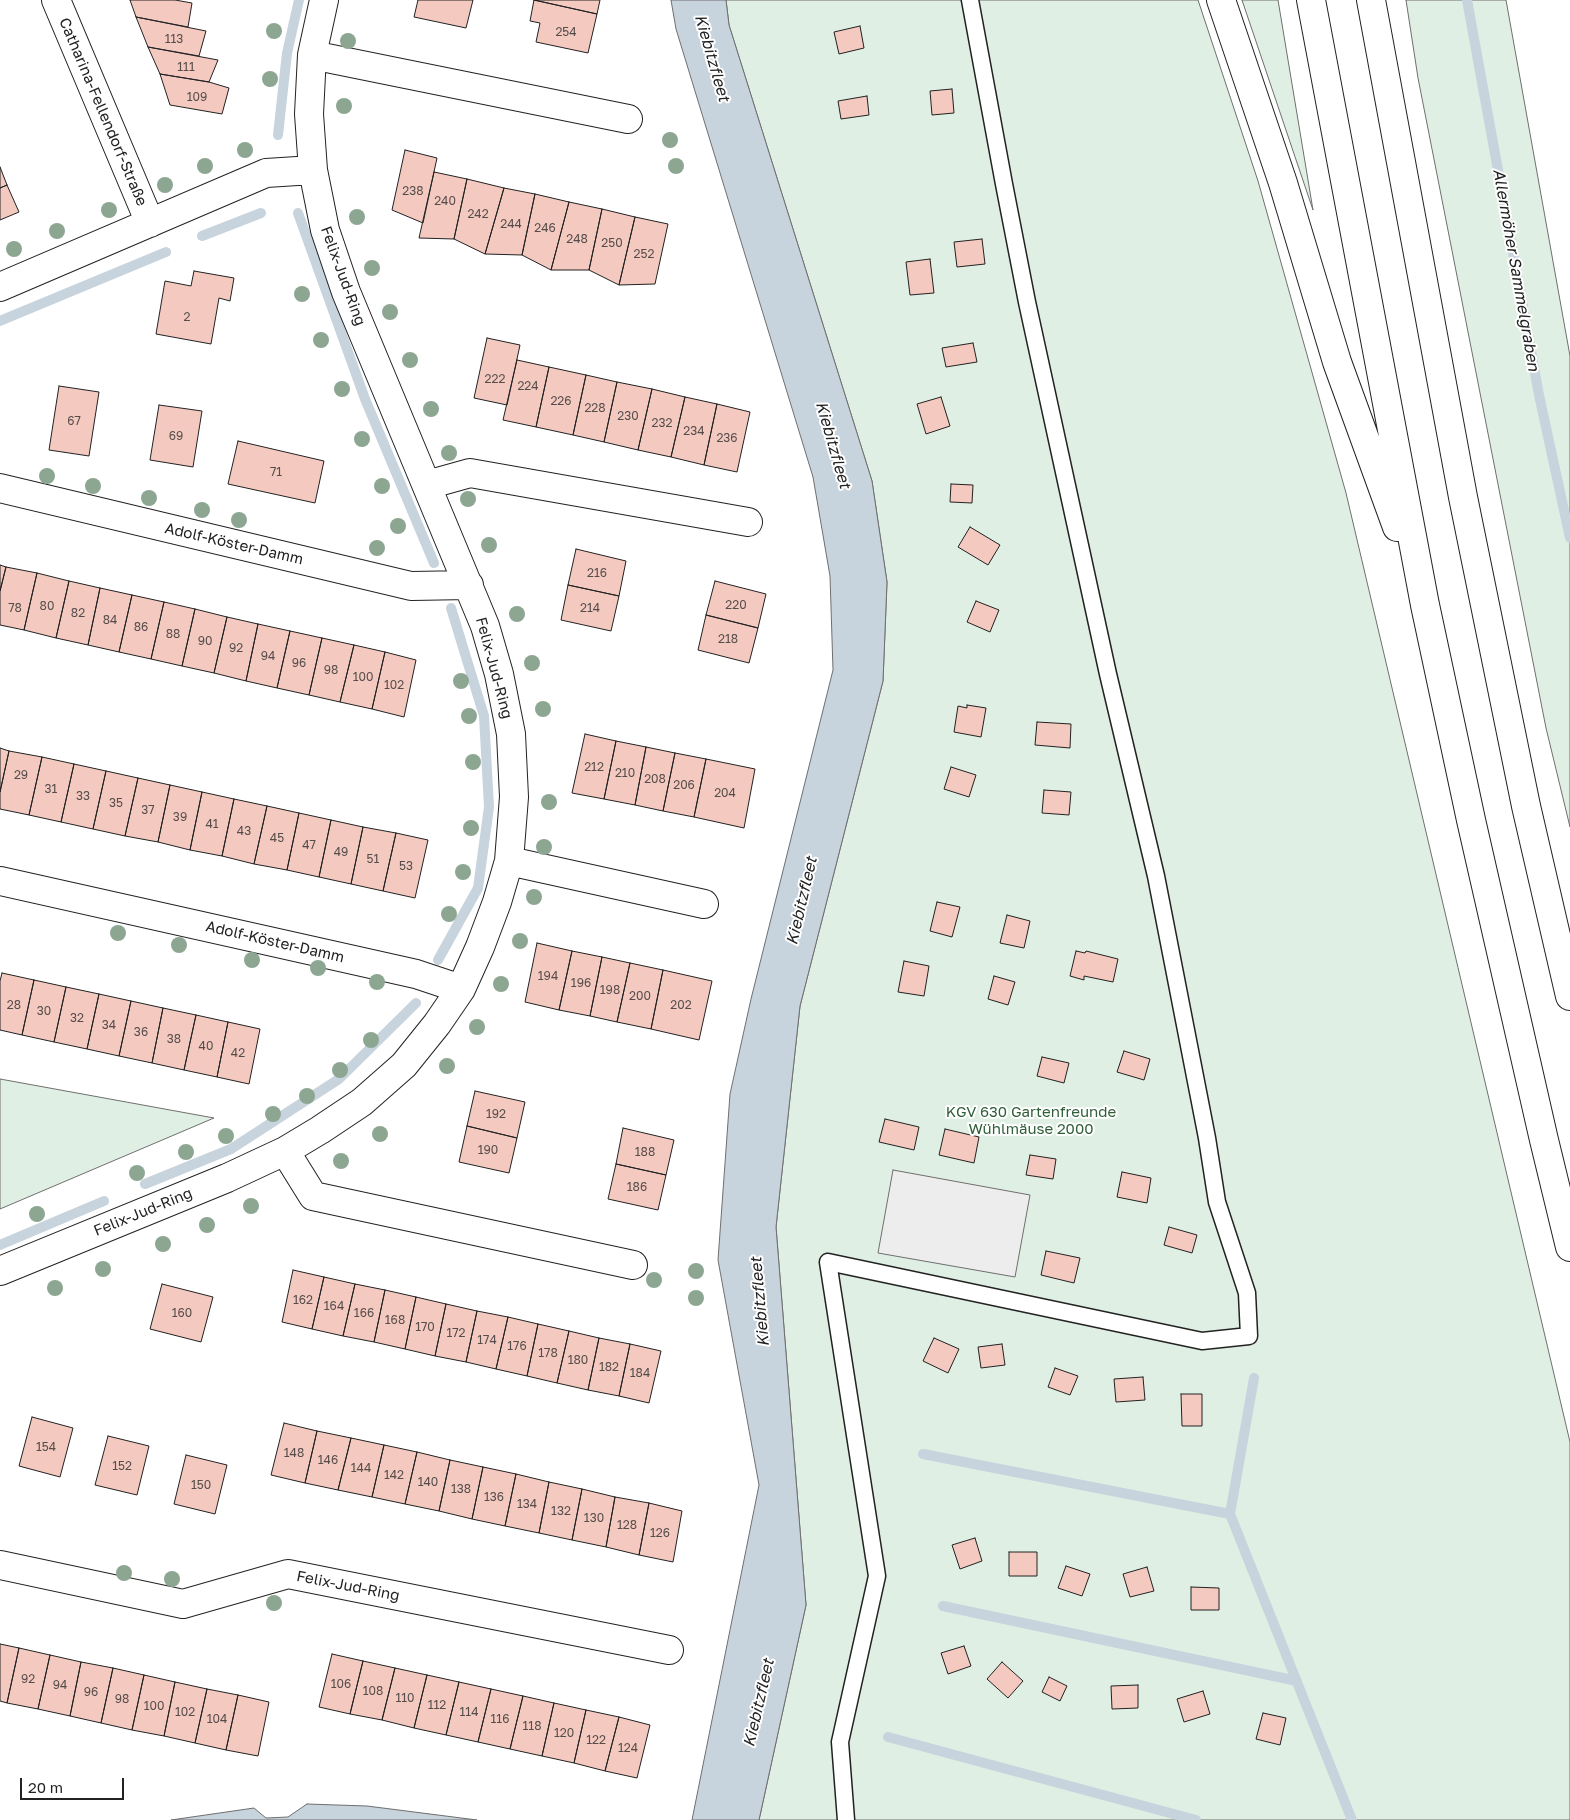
<!DOCTYPE html>
<meta charset="utf-8">
<style>
body{margin:0}
#map{position:relative;width:1570px;height:1820px;overflow:hidden;background:#fff;font-family:"Golos Text",sans-serif}
canvas{display:block}
.scale{position:absolute;left:20px;top:1778px;width:104px;height:22px;box-sizing:border-box;border:2px solid #222;border-top:0;padding-left:6px;font-size:15px;line-height:18px;white-space:nowrap;color:#222;-webkit-text-stroke:4px #fff;paint-order:stroke}
</style>
<div id="map">
<canvas width="1570" height="1820"></canvas>
<div class="scale">20 m</div>
</div>
<script>
const ctx = document.querySelector('canvas').getContext('2d');
ctx.lineJoin = 'round';
function fillPath(path, color) { ctx.fillStyle = color; ctx.fill(path, 'evenodd'); }
const toPath = rows => new Path2D(rows.map(r => 'M' + r).join(''));
function strokePath(path, color, width, dash) { ctx.strokeStyle = color; ctx.lineWidth = width; ctx.lineCap = dash ? 'butt' : 'round'; ctx.setLineDash(dash || []); ctx.stroke(path); }
function write(font, color, halo, rows, align = 'center') {
  ctx.font = font + ' "Golos Text",sans-serif'; ctx.lineWidth = 4; ctx.setLineDash([]); ctx.textBaseline = 'middle'; ctx.strokeStyle = halo; ctx.fillStyle = color; for (const [text, x, y, turn = 0] of rows) {
    ctx.save(); ctx.translate(x, y); ctx.rotate((+turn || 0) * Math.PI / 180); ctx.textAlign = isNaN(turn) ? turn : align; if (halo) ctx.strokeText(text, 0, 0); ctx.fillText(text, 0, 0); ctx.restore();
  }
}
const green = toPath([
 [726,0,1198,0,1258,181,1346,493,1570,1442,1570,1820,759,1820,806,1605,776,1227,800,1006,883,681,887,582,872,481,729,25,726,0],
 [1242,0,1278,0,1313,210,1242,0],
 [1406,0,1506,0,1570,356,1570,827,1546,728,1418,78,1406,0],
 [0,1079,214,1118,0,1209,0,1079]
]);
fillPath(green, '#e0efe3');
strokePath(green, '#6f6f6f', 1);
const parking = toPath([
 [893,1170,1030,1195,1015,1277,878,1253,893,1170]
]);
fillPath(parking, '#ededed');
strokePath(parking, '#6f6f6f', 1);
const water = toPath([
 [671,0,726,0,729,25,872,481,887,582,883,681,800,1006,776,1227,806,1605,759,1820,692,1820,759,1485,718,1260,730,1094,751,999,833,670,830,576,813,477,676,29,671,0],
 [307,1804,367,1806,477,1820,171,1820,254,1808,266,1818,288,1817,307,1804]
]);
fillPath(water, '#c7d3dd');
strokePath(water, '#6f6f6f', 1);
strokePath(toPath([
 [1467,0,1539,395,1570,538],
 [278,135,287,53,299,0],
 [298,213,365,399,434,563],
 [202,236,261,213],
 [0,321,166,252],
 [438,960,478,888,489,807,484,716,451,608],
 [145,1184,231,1149,339,1079,416,1003],
 [0,1245,104,1201],
 [1254,1378,1230,1514,1352,1820],
 [923,1454,1230,1514],
 [943,1606,1297,1681],
 [888,1737,1196,1820]
]), '#c7d3dd', 10);
const building = toPath([
 [130,0,175,0,192,3,188,27,136,17,130,0],
 [418,0,473,0,466,28,414,17,418,0],
 [534,0,597,14,588,53,536,42,540,23,530,21,534,0],
 [534,0,600,0,597,14,534,0],
 [136,17,206,31,199,56,148,47,136,17],
 [860,26,864,48,839,54,834,32,860,26],
 [148,47,218,60,209,82,160,74,148,47],
 [160,74,209,82,229,88,222,114,170,105,160,74],
 [952,89,954,113,932,115,930,91,952,89],
 [867,96,869,115,841,119,838,101,867,96],
 [405,150,437,158,423,223,392,210,405,150],
 [0,167,7,185,0,188,0,167],
 [434,172,467,179,454,239,419,238,434,172],
 [467,179,504,188,485,254,454,239,467,179],
 [7,185,19,212,0,220,0,188,7,185],
 [504,188,535,194,522,255,485,254,504,188],
 [535,194,569,202,551,270,522,255,535,194],
 [569,202,602,209,589,270,551,270,569,202],
 [602,209,635,217,619,285,589,270,602,209],
 [635,217,668,224,655,284,619,285,635,217],
 [982,239,985,264,957,267,954,242,982,239],
 [930,259,934,293,910,295,906,262,930,259],
 [194,271,234,278,230,301,219,298,211,344,156,334,165,281,191,286,194,271],
 [487,338,520,345,507,405,474,398,487,338],
 [973,343,977,362,946,367,942,348,973,343],
 [517,360,549,367,536,427,503,420,517,360],
 [549,367,586,375,573,435,536,427,549,367],
 [586,375,617,382,604,442,573,435,586,375],
 [617,382,652,389,638,450,604,442,617,382],
 [59,386,99,392,89,456,49,450,59,386],
 [652,389,685,397,671,457,638,450,652,389],
 [685,397,717,404,704,465,671,457,685,397],
 [941,397,950,426,926,434,917,404,941,397],
 [717,404,750,412,737,472,704,465,717,404],
 [159,405,202,411,193,467,150,460,159,405],
 [238,441,324,461,315,503,228,484,238,441],
 [951,484,973,485,972,503,950,502,951,484],
 [970,527,1000,545,988,565,958,547,970,527],
 [576,549,626,561,619,596,568,585,576,549],
 [0,565,6,567,0,591,0,565],
 [6,567,37,573,24,630,0,625,0,591,6,567],
 [37,573,69,581,56,638,24,630,37,573],
 [69,581,100,588,88,645,56,638,69,581],
 [715,581,766,594,758,628,706,615,715,581],
 [568,585,619,596,611,631,561,620,568,585],
 [100,588,132,595,119,652,88,645,100,588],
 [132,595,164,602,151,659,119,652,132,595],
 [976,601,999,610,990,632,967,622,976,601],
 [164,602,195,609,182,666,151,659,164,602],
 [195,609,227,617,214,673,182,666,195,609],
 [706,615,758,628,749,663,698,650,706,615],
 [227,617,258,624,246,681,214,673,227,617],
 [258,624,290,631,277,688,246,681,258,624],
 [290,631,322,638,309,695,277,688,290,631],
 [322,638,354,645,340,702,309,695,322,638],
 [354,645,385,652,372,709,340,702,354,645],
 [385,652,416,660,404,717,372,709,385,652],
 [967,705,986,708,981,737,954,732,958,706,967,708,967,705],
 [1037,722,1071,724,1070,748,1035,745,1037,722],
 [585,734,616,741,604,799,572,793,585,734],
 [616,741,646,747,635,805,604,799,616,741],
 [646,747,675,753,663,811,635,805,646,747],
 [0,748,9,751,0,792,0,748],
 [9,751,42,757,29,815,0,809,0,792,9,751],
 [675,753,706,759,694,817,663,811,675,753],
 [42,757,74,764,61,822,29,815,42,757],
 [706,759,755,769,744,828,694,817,706,759],
 [74,764,106,771,93,829,61,822,74,764],
 [951,767,976,775,969,797,944,789,951,767],
 [106,771,138,778,125,836,93,829,106,771],
 [138,778,170,785,158,842,125,836,138,778],
 [170,785,202,792,190,850,158,842,170,785],
 [1044,790,1071,792,1069,815,1042,813,1044,790],
 [202,792,234,799,222,856,190,850,202,792],
 [234,799,267,806,254,864,222,856,234,799],
 [267,806,299,813,287,870,254,864,267,806],
 [299,813,331,820,319,877,287,870,299,813],
 [331,820,363,827,351,884,319,877,331,820],
 [363,827,396,833,383,891,351,884,363,827],
 [396,833,428,840,415,898,383,891,396,833],
 [937,902,960,907,952,937,930,931,937,902],
 [1007,915,1030,921,1024,948,1000,943,1007,915],
 [537,943,572,951,559,1010,525,1002,537,943],
 [572,951,602,957,590,1016,559,1010,572,951],
 [1076,951,1085,953,1086,951,1118,959,1113,982,1084,976,1084,980,1070,976,1076,951],
 [602,957,630,963,617,1022,590,1016,602,957],
 [904,961,929,966,924,996,898,992,904,961],
 [630,963,663,970,651,1029,617,1022,630,963],
 [663,970,712,981,699,1040,651,1029,663,970],
 [2,973,34,980,22,1035,0,1030,0,981,2,973],
 [994,976,1015,982,1008,1005,988,999,994,976],
 [34,980,66,987,54,1042,22,1035,34,980],
 [66,987,99,994,87,1049,54,1042,66,987],
 [99,994,131,1001,119,1056,87,1049,99,994],
 [131,1001,163,1008,152,1063,119,1056,131,1001],
 [163,1008,196,1015,184,1070,152,1063,163,1008],
 [196,1015,228,1022,217,1077,184,1070,196,1015],
 [228,1022,260,1029,249,1084,217,1077,228,1022],
 [1124,1051,1150,1059,1144,1080,1117,1072,1124,1051],
 [1042,1057,1069,1063,1064,1083,1037,1076,1042,1057],
 [475,1091,525,1102,517,1138,467,1126,475,1091],
 [885,1119,919,1127,914,1150,879,1142,885,1119],
 [467,1126,517,1138,509,1173,459,1162,467,1126],
 [623,1128,674,1140,666,1175,616,1164,623,1128],
 [945,1129,979,1137,974,1163,939,1155,945,1129],
 [1030,1155,1056,1159,1053,1179,1026,1175,1030,1155],
 [616,1164,666,1175,658,1210,608,1199,616,1164],
 [1122,1172,1151,1178,1147,1203,1117,1197,1122,1172],
 [1169,1227,1197,1235,1192,1253,1164,1245,1169,1227],
 [1046,1251,1080,1258,1074,1283,1041,1275,1046,1251],
 [293,1270,324,1277,312,1329,282,1322,293,1270],
 [324,1277,355,1284,343,1336,312,1329,324,1277],
 [162,1284,213,1297,201,1342,150,1329,162,1284],
 [355,1284,385,1290,374,1342,343,1336,355,1284],
 [385,1290,416,1297,405,1349,374,1342,385,1290],
 [416,1297,446,1304,435,1356,405,1349,416,1297],
 [446,1304,477,1311,466,1362,435,1356,446,1304],
 [477,1311,508,1317,496,1369,466,1362,477,1311],
 [508,1317,538,1324,527,1376,496,1369,508,1317],
 [538,1324,569,1331,557,1383,527,1376,538,1324],
 [569,1331,599,1338,588,1390,557,1383,569,1331],
 [599,1338,630,1344,619,1396,588,1390,599,1338],
 [934,1338,959,1349,948,1373,923,1361,934,1338],
 [630,1344,661,1351,649,1403,619,1396,630,1344],
 [1002,1344,1005,1365,981,1368,978,1347,1002,1344],
 [1055,1368,1078,1376,1070,1395,1048,1387,1055,1368],
 [1143,1377,1145,1400,1116,1402,1114,1379,1143,1377],
 [1181,1394,1202,1394,1202,1426,1182,1426,1181,1394],
 [32,1417,73,1428,60,1477,19,1466,32,1417],
 [284,1423,317,1431,305,1483,271,1475,284,1423],
 [317,1431,351,1438,338,1490,305,1483,317,1431],
 [108,1436,149,1446,137,1495,95,1485,108,1436],
 [351,1438,384,1445,372,1497,338,1490,351,1438],
 [384,1445,417,1452,405,1504,372,1497,384,1445],
 [417,1452,450,1460,439,1511,405,1504,417,1452],
 [186,1455,227,1465,215,1514,174,1504,186,1455],
 [450,1460,483,1467,472,1519,439,1511,450,1460],
 [483,1467,516,1474,505,1526,472,1519,483,1467],
 [516,1474,549,1482,539,1533,505,1526,516,1474],
 [549,1482,582,1489,572,1540,539,1533,549,1482],
 [582,1489,615,1497,606,1547,572,1540,582,1489],
 [615,1497,649,1503,639,1555,606,1547,615,1497],
 [649,1503,682,1511,673,1562,639,1555,649,1503],
 [975,1538,982,1561,960,1569,952,1545,975,1538],
 [1009,1552,1037,1552,1037,1576,1009,1576,1009,1552],
 [1066,1566,1090,1574,1082,1596,1058,1588,1066,1566],
 [1147,1567,1154,1591,1130,1597,1123,1574,1147,1567],
 [1191,1587,1219,1588,1219,1610,1191,1610,1191,1587],
 [0,1644,19,1648,7,1703,0,1701,0,1644],
 [964,1646,971,1666,948,1674,941,1653,964,1646],
 [19,1648,50,1655,38,1709,7,1703,19,1648],
 [332,1654,363,1661,350,1714,319,1707,332,1654],
 [50,1655,81,1662,70,1716,38,1709,50,1655],
 [363,1661,395,1668,382,1720,350,1714,363,1661],
 [81,1662,113,1668,101,1723,70,1716,81,1662],
 [1002,1662,1023,1681,1008,1698,987,1679,1002,1662],
 [113,1668,144,1675,132,1730,101,1723,113,1668],
 [395,1668,427,1675,414,1728,382,1720,395,1668],
 [144,1675,175,1682,164,1736,132,1730,144,1675],
 [427,1675,459,1682,446,1735,414,1728,427,1675],
 [1049,1677,1067,1686,1060,1701,1042,1692,1049,1677],
 [175,1682,207,1689,195,1743,164,1736,175,1682],
 [459,1682,491,1689,478,1742,446,1735,459,1682],
 [1138,1685,1138,1708,1112,1709,1111,1686,1138,1685],
 [207,1689,238,1695,226,1750,195,1743,207,1689],
 [491,1689,523,1696,510,1749,478,1742,491,1689],
 [1203,1691,1210,1714,1184,1722,1177,1699,1203,1691],
 [238,1695,269,1702,258,1756,226,1750,238,1695],
 [523,1696,554,1703,542,1756,510,1749,523,1696],
 [554,1703,586,1710,574,1763,542,1756,554,1703],
 [586,1710,619,1717,605,1771,574,1763,586,1710],
 [1263,1713,1286,1718,1280,1745,1256,1739,1263,1713],
 [619,1717,650,1725,637,1778,605,1771,619,1717]
]);
fillPath(building, '#f3c9c0');
strokePath(building, '#222', 1);
const lane = toPath([
 [846,1820,840,1742,877,1576,828,1262,1202,1341,1249,1336,1247,1293,1217,1202,1207,1138,1156,876,1108,674,1027,302,1004,184,970,0]
]);
const street = toPath([
 [56,0,150,223],
 [312,55,628,119],
 [0,287,266,173,313,170],
 [427,485,470,473,748,522],
 [0,488,411,586,469,585],
 [509,861,704,904],
 [0,881,416,974,461,989],
 [285,1151,313,1196,633,1265],
 [0,1271,227,1178,285,1151,320,1130,362,1102,404,1065,437,1024,461,989,480,947,497,902,509,861,514,797,511,734,499,674,485,626,346,292,325,230,313,170,309,114,312,55,324,0],
 [0,1565,183,1604,288,1574,669,1650]
]);
const highway = toPath([
 [1221,0,1283,183,1337,362,1397,527],
 [1311,0,1425,605,1471,820,1544,1140,1570,1247],
 [1371,0,1463,497,1526,806,1570,996]
]);
strokePath(lane, '#222', 19);
strokePath(street, '#222', 30);
strokePath(highway, '#222', 30);
strokePath(lane, '#fff', 16);
strokePath(street, '#fff', 28);
strokePath(highway, '#fff', 28);
ctx.fillStyle = '#8da692';
for (const [x, y] of [
 [274,31],
 [348,41],
 [270,79],
 [344,106],
 [670,140],
 [245,150],
 [205,166],
 [676,166],
 [165,185],
 [109,210],
 [357,217],
 [57,231],
 [14,249],
 [372,268],
 [302,294],
 [390,312],
 [321,340],
 [410,360],
 [342,389],
 [431,409],
 [362,439],
 [449,453],
 [47,476],
 [93,486],
 [382,486],
 [149,498],
 [468,499],
 [202,510],
 [239,520],
 [398,526],
 [489,545],
 [377,548],
 [517,614],
 [532,663],
 [461,681],
 [543,709],
 [469,716],
 [473,762],
 [549,802],
 [471,828],
 [544,847],
 [463,872],
 [534,897],
 [449,914],
 [118,933],
 [520,941],
 [179,945],
 [252,960],
 [318,968],
 [377,982],
 [501,984],
 [477,1027],
 [371,1040],
 [447,1066],
 [340,1070],
 [307,1096],
 [273,1114],
 [380,1134],
 [226,1136],
 [186,1152],
 [341,1161],
 [137,1173],
 [251,1206],
 [37,1214],
 [207,1225],
 [163,1244],
 [103,1269],
 [696,1271],
 [654,1280],
 [55,1288],
 [696,1298],
 [124,1573],
 [172,1579],
 [274,1603]
]) { ctx.beginPath(); ctx.arc(x, y, 8, 0, 2 * Math.PI); ctx.fill(); }
write('12px', '#564c4a', null, [
 ["254",566,32],
 ["113",174,39],
 ["111",186,67],
 ["109",197,97],
 ["238",413,191],
 ["240",445,201],
 ["242",478,214],
 ["244",511,224],
 ["246",545,228],
 ["248",577,239],
 ["250",612,243],
 ["252",644,254],
 ["2",187,317],
 ["222",495,379],
 ["224",528,386],
 ["226",561,401],
 ["228",595,408],
 ["230",628,416],
 ["67",74,421],
 ["232",662,423],
 ["234",694,431],
 ["69",176,436],
 ["236",727,438],
 ["71",276,472],
 ["216",597,573],
 ["220",736,605],
 ["80",47,606],
 ["78",15,608],
 ["214",590,608],
 ["82",78,613],
 ["84",110,620],
 ["86",141,627],
 ["88",173,634],
 ["218",728,639],
 ["90",205,641],
 ["92",236,648],
 ["94",268,656],
 ["96",299,663],
 ["98",331,670],
 ["100",363,677],
 ["102",394,685],
 ["212",594,767],
 ["210",625,773],
 ["29",21,775],
 ["208",655,779],
 ["206",684,785],
 ["31",51,789],
 ["204",725,793],
 ["33",83,796],
 ["35",116,803],
 ["37",148,810],
 ["39",180,817],
 ["41",212,824],
 ["43",244,831],
 ["45",277,838],
 ["47",309,845],
 ["49",341,852],
 ["51",373,859],
 ["53",406,866],
 ["194",548,976],
 ["196",581,983],
 ["198",610,990],
 ["200",640,996],
 ["28",14,1005],
 ["202",681,1005],
 ["30",44,1011],
 ["32",77,1018],
 ["34",109,1025],
 ["36",141,1032],
 ["38",174,1039],
 ["40",206,1046],
 ["42",238,1053],
 ["192",496,1114],
 ["190",488,1150],
 ["188",645,1152],
 ["186",637,1187],
 ["162",303,1300],
 ["164",334,1306],
 ["160",182,1313],
 ["166",364,1313],
 ["168",395,1320],
 ["170",425,1327],
 ["172",456,1333],
 ["174",487,1340],
 ["176",517,1346],
 ["178",548,1353],
 ["180",578,1360],
 ["182",609,1367],
 ["184",640,1373],
 ["154",46,1447],
 ["148",294,1453],
 ["146",328,1460],
 ["152",122,1466],
 ["144",361,1468],
 ["142",394,1475],
 ["140",428,1482],
 ["150",201,1485],
 ["138",461,1489],
 ["136",494,1497],
 ["134",527,1504],
 ["132",561,1511],
 ["130",594,1518],
 ["128",627,1525],
 ["126",660,1533],
 ["92",28,1679],
 ["106",341,1684],
 ["94",60,1685],
 ["108",373,1691],
 ["96",91,1692],
 ["110",405,1698],
 ["98",122,1699],
 ["112",437,1705],
 ["100",154,1706],
 ["102",185,1712],
 ["114",469,1712],
 ["104",217,1719],
 ["116",500,1719],
 ["118",532,1726],
 ["120",564,1733],
 ["122",596,1740],
 ["124",628,1748]
]);
write('15px', '#222', '#fff', [
 ["Catharina-Fellendorf-Straße",103,112,67],
 ["Felix-Jud-Ring",343,276,70],
 ["Adolf-Köster-Damm",234,544,13],
 ["Felix-Jud-Ring",494,668,75],
 ["Adolf-Köster-Damm",275,942,13],
 ["Felix-Jud-Ring",143,1212,-22],
 ["Felix-Jud-Ring",348,1586,11]
]);
write('15px', '#2f5e38', '#fff', [
 ["KGV 630 Gartenfreunde",1031,1112],
 ["Wühlmäuse 2000",1031,1129]
]);
write('italic 16px', '#222', '#fff', [
 ["Kiebitzfleet",712,58,74],
 ["Allermöher Sammelgraben",1516,270,80],
 ["Kiebitzfleet",833,445,74],
 ["Kiebitzfleet",802,901,-77],
 ["Kiebitzfleet",760,1302,-95],
 ["Kiebitzfleet",759,1703,-77]
]);
</script>
